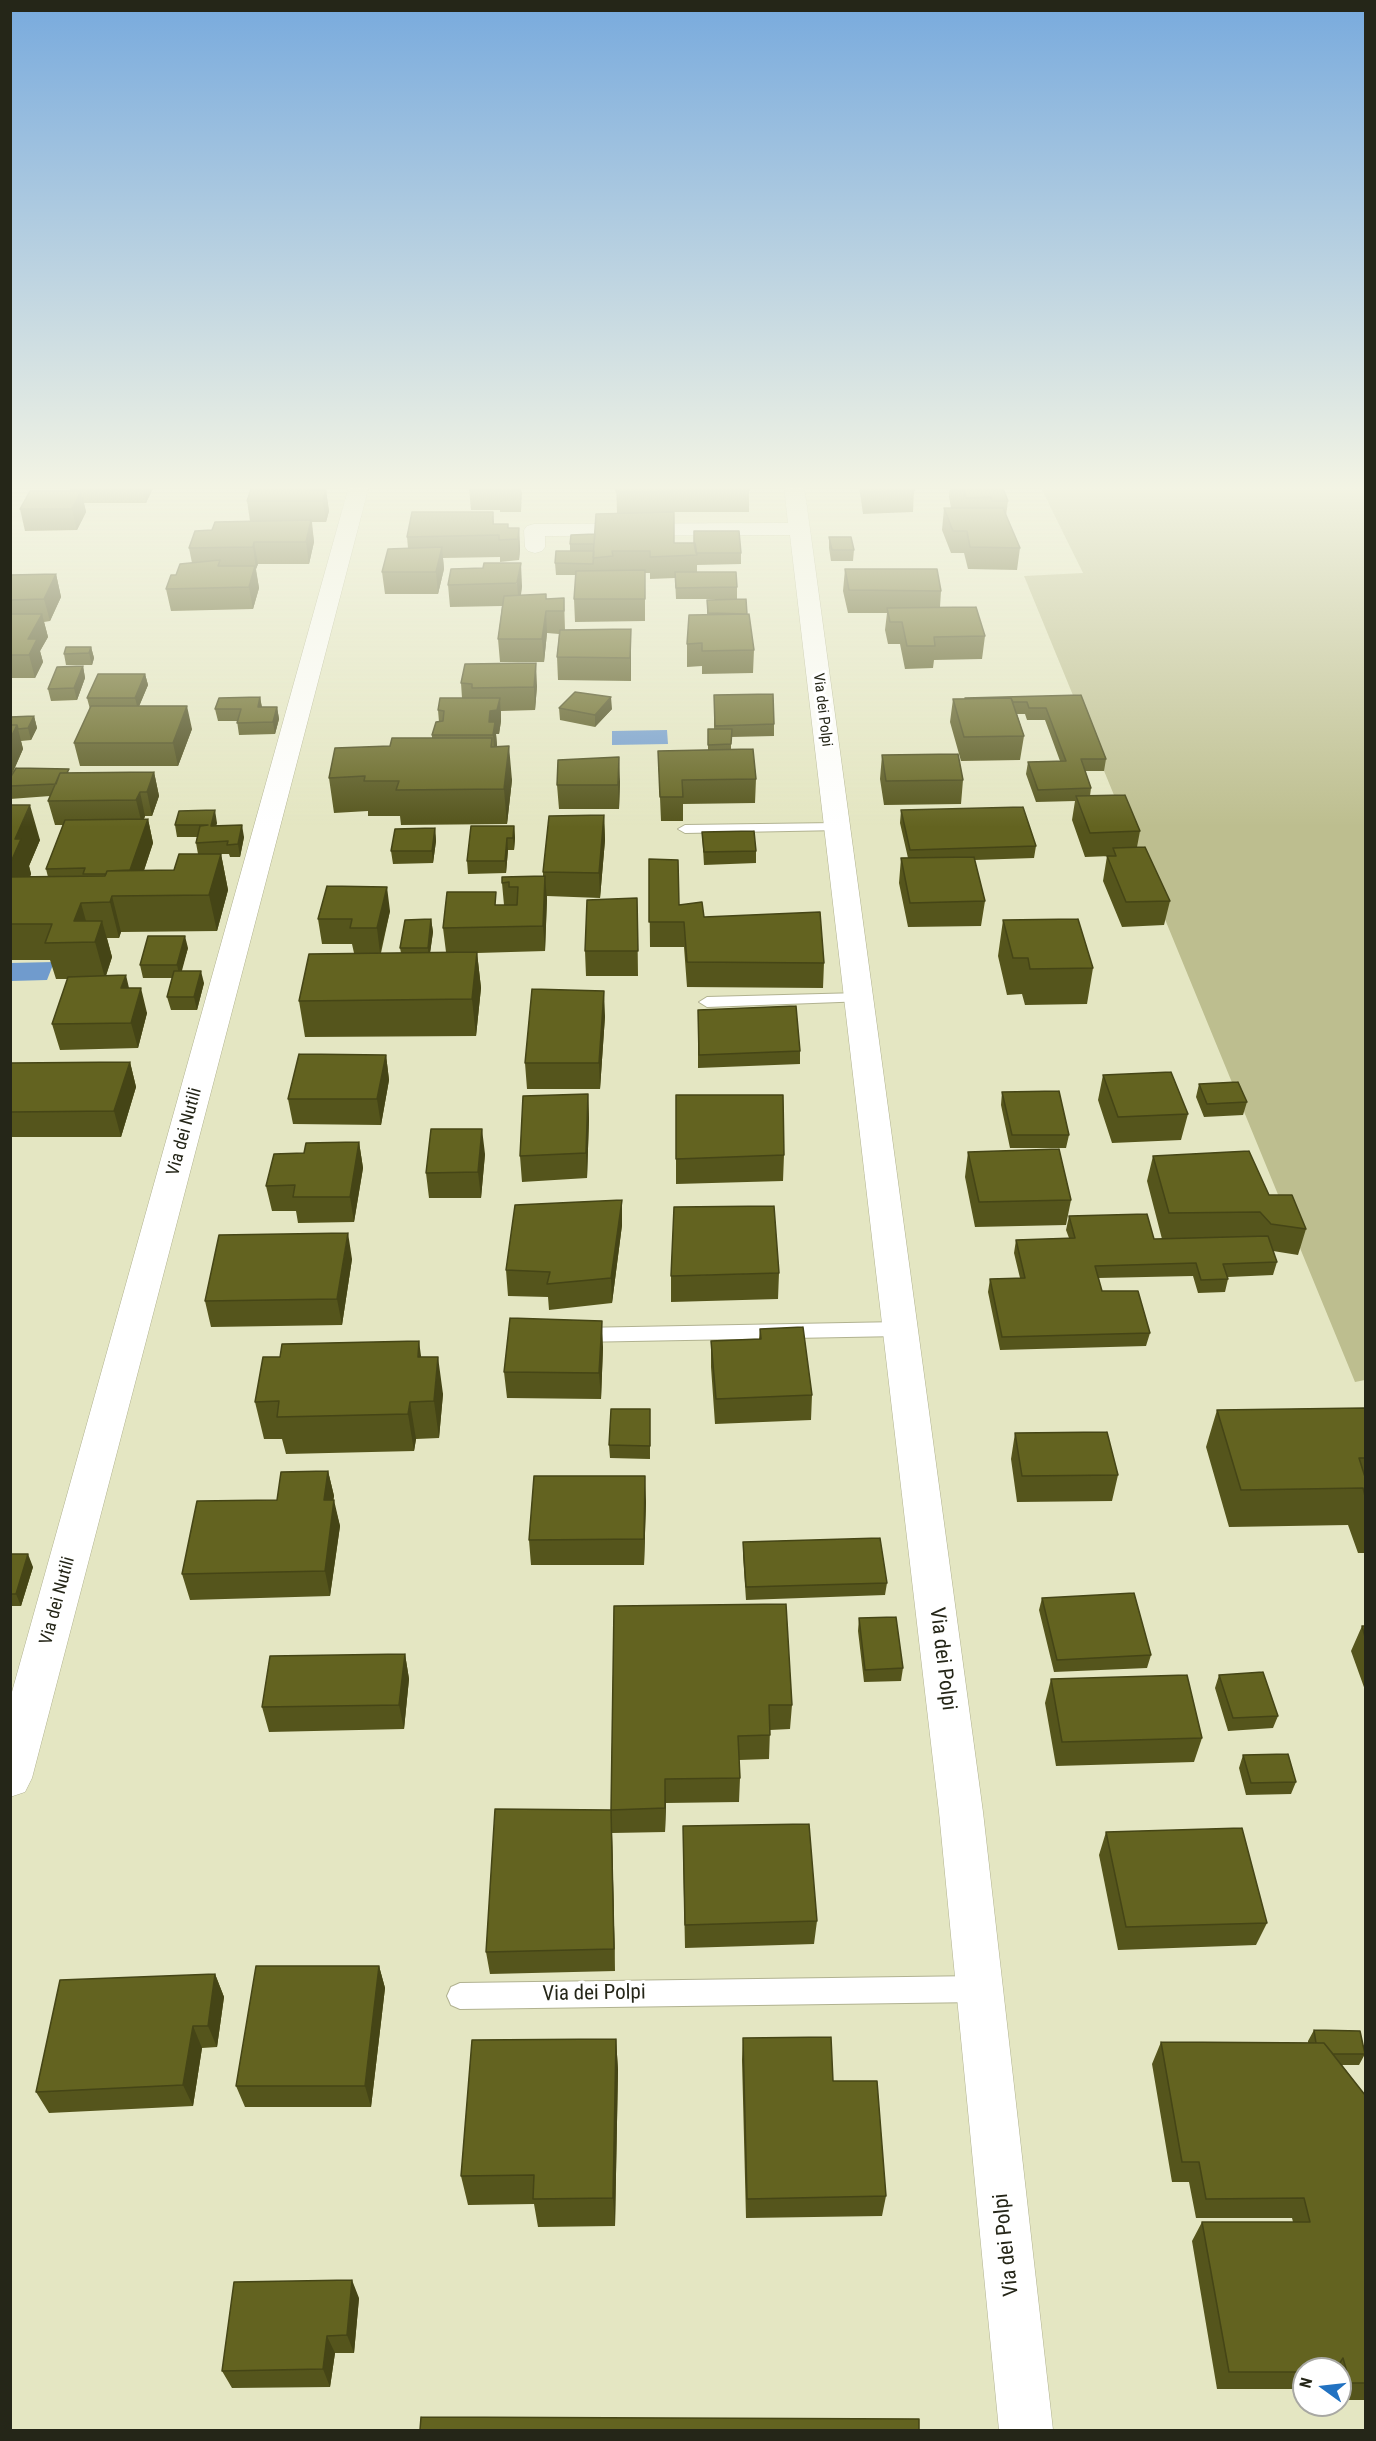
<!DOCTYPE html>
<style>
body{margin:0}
#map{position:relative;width:1376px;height:2441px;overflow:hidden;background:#e4e6c2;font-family:"Roboto Condensed",sans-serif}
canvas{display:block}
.frame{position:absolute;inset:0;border:12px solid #252618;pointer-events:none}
.north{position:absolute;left:1292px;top:2357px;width:60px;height:60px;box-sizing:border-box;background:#fff;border:2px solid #a8a8a3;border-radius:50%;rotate:285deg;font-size:16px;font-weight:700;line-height:24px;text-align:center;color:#252618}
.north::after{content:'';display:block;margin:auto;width:21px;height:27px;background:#2272c1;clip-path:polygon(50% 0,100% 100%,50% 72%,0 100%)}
</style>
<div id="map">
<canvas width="1376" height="2441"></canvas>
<div class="frame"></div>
<div class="north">N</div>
</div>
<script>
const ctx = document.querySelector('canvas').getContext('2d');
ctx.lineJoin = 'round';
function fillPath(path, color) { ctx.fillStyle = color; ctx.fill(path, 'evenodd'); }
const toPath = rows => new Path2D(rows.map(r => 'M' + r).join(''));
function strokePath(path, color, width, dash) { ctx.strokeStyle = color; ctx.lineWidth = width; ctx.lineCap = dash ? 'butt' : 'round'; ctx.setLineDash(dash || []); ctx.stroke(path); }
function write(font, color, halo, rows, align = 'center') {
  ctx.font = font + ' "Roboto Condensed",sans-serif'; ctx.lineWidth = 6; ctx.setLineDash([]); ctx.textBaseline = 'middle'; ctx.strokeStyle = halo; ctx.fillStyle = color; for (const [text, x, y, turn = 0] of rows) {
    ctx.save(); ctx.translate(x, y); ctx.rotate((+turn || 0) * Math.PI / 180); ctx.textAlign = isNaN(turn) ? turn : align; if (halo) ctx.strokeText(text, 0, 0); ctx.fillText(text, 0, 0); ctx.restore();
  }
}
fillPath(toPath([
 [1040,486,1365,486,1365,1380,1355,1382,1024,576,1083,573]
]), '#bdbe8f');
fillPath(toPath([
 [667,730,668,744,612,745,612,731],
 [54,962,47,980,11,981,10,963]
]), '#709bcd');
const service = toPath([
 [836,823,841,824,843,827,841,830,685,833,678,829,685,825,836,823],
 [860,993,868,998,866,1001,707,1007,699,1002,707,997,860,993],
 [900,1322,907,1324,910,1329,907,1334,900,1336,578,1342,571,1340,568,1335,571,1330,578,1328,900,1322],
 [980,1976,989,1980,993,1989,989,1998,980,2002,460,2009,451,2005,447,1996,451,1987,460,1983,980,1976]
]);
const minor = toPath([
 [349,486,369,486,32,1778,25,1792,10,1797,10,1699,349,486],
 [784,486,804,486,810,529,983,1812,1053,2430,999,2430,939,1812,790,535,545,536,545,547,542,551,535,553,528,551,525,547,524,530,527,526,534,524,788,523,784,486]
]);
strokePath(service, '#b1b290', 2);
strokePath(minor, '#b1b290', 1);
fillPath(service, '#fff');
fillPath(minor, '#fff');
fillPath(toPath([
 [69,486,154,486,146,503,84,503,86,512,77,530,25,531,20,509,71,491],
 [314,486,314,490,326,490,329,511,326,522,312,522,314,542,309,564,258,564,256,569,259,588,253,609,171,611,166,589,176,575,192,563,189,548,212,530,250,521,247,501],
 [521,486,521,512,500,512,500,510,471,510,469,489],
 [616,486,749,491,749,512,674,512,674,543,694,543,694,531,741,553,741,564,697,565,697,572,737,587,737,599,676,599,675,578,650,579,650,573,645,573,645,621,575,622,574,599,576,575,556,575,555,563,570,551,570,544,595,534,617,513],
 [859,486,914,486,914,491,913,512,863,514],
 [950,486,1002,486,1008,501,1006,516,1020,548,1017,570,968,569,964,553,951,553,942,530,944,508,951,508,949,497],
 [493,512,494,524,509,528,519,528,520,549,519,560,500,562,500,557,443,558,444,569,438,594,385,594,382,572,408,548,407,537],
 [829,537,854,550,853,561,831,561,829,548],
 [483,568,522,586,521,595,546,599,564,598,565,630,631,629,631,681,558,680,557,657,559,634,547,633,544,662,500,662,498,639,502,606,450,607,448,585],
 [845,569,941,591,940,607,985,636,982,659,934,660,933,668,905,669,900,644,888,644,885,630,887,613,848,613,843,591],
 [56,574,61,597,50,621,44,622,48,637,40,651,43,662,35,678,10,678,10,575],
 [707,600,747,614,754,650,753,673,702,674,702,666,687,667,687,644,707,615],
 [91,647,94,658,92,665,66,665,64,654],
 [83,666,85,678,77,700,51,701,48,689],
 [145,674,148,685,139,706,192,729,178,766,80,766,74,743,90,709,87,698],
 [461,683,537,686,535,710,501,711,501,721,499,734,496,734,497,746,512,780,507,824,401,825,400,816,368,816,368,811,334,813,329,778,390,746,432,738,432,735,439,722,438,710,462,698],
 [714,695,774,724,774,736,731,737,731,750,756,779,755,803,683,804,683,821,661,821,658,751,708,750,708,729,714,729],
 [1081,695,1106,759,1104,771,1085,771,1091,788,1090,796,1140,831,1137,847,1170,901,1164,925,1122,927,1103,881,1107,856,1110,856,1085,857,1072,820,1075,801,1036,802,1026,774,1028,762,1060,761,1045,720,1027,720,1025,714,1017,714,1024,736,1020,760,961,761,950,722,953,699],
 [260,697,262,707,277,707,279,719,275,734,239,735,237,721,218,721,215,709],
 [559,708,612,709,595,727,560,720],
 [34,716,37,728,31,740,21,741,23,749,11,777,70,773,154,772,159,796,152,816,145,816,144,819,148,819,153,843,144,870,174,870,198,854,196,843,197,837,177,837,175,825,217,823,216,825,244,837,240,857,230,857,229,854,221,854,228,890,217,931,121,932,119,938,107,938,112,957,106,976,129,988,147,1013,138,1048,60,1050,52,1024,68,979,56,979,50,960,10,960,10,805,40,840,29,866,31,874,30,877,48,877,46,869,63,825,55,825,48,801,50,796,10,799,10,717],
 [882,755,963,780,961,804,884,805,880,779],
 [620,781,619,809,559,809,557,785],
 [901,810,1036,846,1034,858,974,860,985,901,981,926,908,927,899,883,901,858,908,858,900,823],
 [604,815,605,840,600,898,547,896,545,951,477,953,481,988,476,1036,305,1037,299,1001,374,953,354,953,352,944,322,944,318,919,390,911,381,953,401,953,400,948,431,919,433,932,430,952,446,952,443,928,497,905,504,905,502,883,543,876,543,872],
 [514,826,515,838,514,850,508,850,506,873,468,874,467,861],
 [435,828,436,841,433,863,393,864,391,851],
 [702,832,756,851,756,863,704,865],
 [649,859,679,905,704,917,824,963,823,988,687,987,684,947,650,947],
 [637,898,638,976,586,976,585,951],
 [1003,920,1093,968,1087,1004,1025,1005,1022,994,1007,995,998,956],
 [188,948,181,971,204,983,197,1010,171,1010,167,997,173,978,143,978,140,965],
 [698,1010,800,1051,800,1064,698,1068],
 [605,1016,600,1089,527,1089,525,1063],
 [386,1055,389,1080,381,1125,293,1124,288,1099],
 [130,1062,136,1087,121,1137,10,1137,10,1064],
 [1103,1075,1188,1114,1181,1140,1112,1143,1098,1100],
 [1199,1084,1247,1102,1243,1115,1204,1117,1196,1097],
 [1002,1092,1069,1135,1066,1148,1010,1148,1001,1105],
 [588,1094,589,1119,587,1178,522,1182,520,1156],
 [676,1095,784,1155,783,1181,676,1184],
 [359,1142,363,1168,354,1222,298,1223,296,1211,272,1211,266,1186,304,1153],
 [968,1152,1071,1200,1066,1225,975,1227,965,1177],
 [485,1154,481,1198,429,1198,426,1173],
 [1153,1156,1269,1195,1306,1229,1298,1255,1273,1251,1277,1262,1273,1275,1228,1277,1228,1279,1225,1292,1198,1293,1193,1276,1098,1278,1102,1291,1150,1333,1146,1346,1000,1350,988,1292,990,1279,1020,1278,1014,1253,1016,1240,1069,1238,1066,1230,1069,1216,1154,1239,1206,1238,1162,1239,1147,1181],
 [622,1200,622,1225,612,1303,549,1310,548,1297,508,1296,506,1270],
 [352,1259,342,1325,211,1327,205,1301],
 [779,1273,778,1299,671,1302,671,1276],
 [760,1329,812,1395,811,1420,715,1424,711,1367,711,1341,759,1339],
 [603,1347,601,1399,507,1398,504,1372],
 [421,1357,443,1394,439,1438,416,1439,414,1451,286,1454,282,1439,264,1439,255,1402],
 [1365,1408,1365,1553,1358,1553,1348,1525,1229,1527,1206,1447,1217,1410],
 [650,1409,650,1459,610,1458,609,1445],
 [1015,1433,1118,1475,1112,1501,1017,1502,1011,1459],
 [328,1471,334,1496,333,1500,340,1526,330,1596,190,1600,182,1574,277,1500],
 [646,1501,644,1565,531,1565,529,1540],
 [743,1542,887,1583,885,1595,746,1600,743,1555],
 [10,1554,33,1567,21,1606,10,1606],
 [1042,1598,1151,1655,1147,1668,1054,1672,1039,1610],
 [614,1606,792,1705,790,1729,770,1730,769,1759,739,1760,740,1778,739,1802,666,1803,665,1832,612,1833,615,1971,490,1974,486,1952,611,1810],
 [859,1618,903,1668,901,1681,864,1682,858,1631],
 [1362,1626,1365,1626,1365,1690,1351,1651],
 [405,1654,409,1679,404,1729,269,1732,262,1707],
 [1219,1675,1278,1716,1273,1728,1228,1731,1215,1688],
 [1051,1679,1202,1738,1194,1762,1056,1766,1045,1703],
 [1243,1755,1296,1782,1291,1794,1246,1795,1239,1768],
 [1106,1832,1267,1923,1256,1945,1118,1950,1099,1855],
 [683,1850,817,1921,814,1944,685,1948],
 [379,1966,385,1988,371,2107,245,2107,236,2086],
 [215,1974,224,1997,217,2047,202,2048,193,2106,49,2113,36,2092],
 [1314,2030,1365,2054,1359,2065,1342,2065,1365,2095,1365,2400,1340,2400,1340,2369,1304,2369,1304,2389,1217,2389,1192,2241,1202,2222,1293,2222,1292,2218,1196,2218,1189,2182,1172,2182,1152,2064,1161,2042,1308,2043,1308,2041],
 [743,2038,833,2081,886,2196,882,2216,746,2218,742,2060],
 [616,2039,618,2070,615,2226,538,2227,534,2204,468,2205,461,2176],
 [359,2298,354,2353,335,2353,330,2387,232,2388,222,2371]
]), '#55551c');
fillPath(toPath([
 [143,486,154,486,146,503],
 [520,486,521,486,522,493,521,512],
 [326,490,329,511,326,522,323,501],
 [81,491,86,512,77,530,72,509],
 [311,520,314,542,309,564,306,542],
 [519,528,520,549,519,560,518,539],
 [254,542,258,564,256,569,253,547],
 [442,547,444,569,438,594,436,572],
 [521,563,522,586,519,606,517,583],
 [255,566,259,588,253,609,249,587],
 [56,574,61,597,50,621,44,599],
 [546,611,547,633,544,662,542,639],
 [42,614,48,637,40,651,43,662,35,678,29,655,28,639],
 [631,629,631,681,630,658],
 [91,647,94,658,92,665,89,653],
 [536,663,537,686,535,710,534,687],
 [83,666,85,678,77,700,74,688],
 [145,674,148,685,138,709,135,698],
 [260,697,262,709,258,707],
 [611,697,612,709,595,727,595,715],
 [500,698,501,721,499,734,496,734,497,745,495,758,493,735,489,722,490,711],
 [187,706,192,729,178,766,173,743],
 [277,707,279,719,275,734,273,722],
 [34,716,37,728,31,740,28,728],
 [17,725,23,749,10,778,10,739],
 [509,746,512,780,507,824,504,789],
 [619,757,620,781,619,809,618,785],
 [154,772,159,796,152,816,147,792],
 [140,792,145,816,142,824,136,800],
 [30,805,40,840,29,866,31,874,15,913,10,896,10,864,15,839],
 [215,810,217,823,213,838,211,826],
 [604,815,605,840,600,898,599,873],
 [148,819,153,843,136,895,129,874],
 [242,825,244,837,240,857,238,844],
 [514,826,515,838,514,850,513,838],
 [435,828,436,841,433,863,432,851],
 [507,838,508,850,506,873,505,861],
 [221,854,228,890,217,931,209,895],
 [545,876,547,900,545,951,543,926],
 [387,887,390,911,380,953,377,928],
 [112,896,121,932,119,938,110,902],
 [81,903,91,939,74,921],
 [431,919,433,932,429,961,428,948],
 [102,921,112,957,105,978,95,942],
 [185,936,188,948,180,978,177,965],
 [477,952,481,988,476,1036,472,999],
 [201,971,204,983,197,1010,194,997],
 [126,975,132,1001,121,988],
 [141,988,147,1013,138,1048,131,1023],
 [604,991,605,1016,600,1089,599,1063],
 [386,1055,389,1080,381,1125,377,1099],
 [130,1062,136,1087,121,1137,114,1111],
 [588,1094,589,1119,587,1178,586,1153],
 [482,1129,485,1154,481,1198,478,1172],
 [359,1142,363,1168,354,1222,350,1197],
 [622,1200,622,1225,612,1303,611,1278],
 [348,1233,352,1259,342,1325,337,1299],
 [602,1321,603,1347,601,1399,599,1373],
 [419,1341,424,1378,418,1357],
 [438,1357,443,1394,439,1438,434,1401],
 [410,1402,416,1439,414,1451,408,1414],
 [328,1471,334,1496,330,1526,324,1500],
 [645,1476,646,1501,644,1565,644,1539],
 [334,1500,340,1526,330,1596,325,1571],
 [28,1554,33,1567,21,1606,16,1594],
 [405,1654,409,1679,404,1729,399,1705],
 [665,1779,666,1803,665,1832],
 [611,1810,612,1833,615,1971,614,1949],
 [379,1966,385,1988,371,2107,365,2086],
 [215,1974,224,1997,217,2047,208,2026],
 [193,2026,202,2048,193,2106,183,2085],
 [616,2039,618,2070,615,2226,613,2198],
 [352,2280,359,2298,354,2353,347,2335],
 [327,2336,335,2353,330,2387,323,2369]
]), '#454516');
const building = toPath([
 [252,486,313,486,311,490,326,490,323,501,247,501,252,486],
 [470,486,520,486,519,490,498,491,499,488,469,489,470,486],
 [616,486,749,486,749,491,616,492,616,486],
 [864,486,914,486,914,491,865,492,864,486],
 [953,486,1002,486,1008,501,992,501,991,497,966,498,963,488,953,487,953,486],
 [30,491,81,491,72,509,20,509,30,491],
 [944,508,1003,508,1020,548,970,547,967,531,953,531,944,508],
 [412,512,493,512,493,524,508,524,508,528,519,528,518,539,499,540,499,535,407,537,412,512],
 [674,512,674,543,695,543,697,555,650,557,650,551,612,551,613,556,593,558,596,514,674,512],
 [311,520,306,542,254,542,253,547,189,548,195,531,212,530,215,522,311,520],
 [694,531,739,531,741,553,696,553,694,543,694,531],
 [595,534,594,544,570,544,571,535,595,534],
 [829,537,851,537,854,550,832,550,829,537],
 [442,547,436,572,382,572,388,549,442,547],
 [556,551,594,551,593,564,555,563,556,551],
 [220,560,218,566,255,566,249,587,166,589,171,575,176,575,180,564,220,560],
 [484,563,521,563,517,583,448,585,451,569,483,568,484,563],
 [845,569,937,569,941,591,849,590,845,569],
 [645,570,645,599,574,599,576,571,645,570],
 [675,572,736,572,737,587,676,588,675,572],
 [56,574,44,599,10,600,10,575,56,574],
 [546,594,546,599,564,598,564,611,546,611,542,639,498,639,504,596,546,594],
 [746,599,747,614,708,613,707,600,746,599],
 [976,607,985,636,934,637,935,646,907,646,902,622,890,622,887,608,976,607],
 [11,614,42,614,28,639,37,639,29,655,10,655,10,616,11,614],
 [749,614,754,650,702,651,702,643,687,644,689,615,749,614],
 [631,629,630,658,557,657,560,630,631,629],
 [66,647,91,647,89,653,64,654,66,647],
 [536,663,534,687,472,688,472,684,461,683,465,664,536,663],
 [83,666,74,688,48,689,57,667,83,666],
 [98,674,145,674,135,698,87,698,98,674],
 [575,692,611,697,595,715,559,708,575,692],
 [773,694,774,724,715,726,714,695,773,694],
 [1081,695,1106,759,1081,759,1091,788,1038,790,1028,762,1066,761,1046,708,1029,708,1027,702,1013,702,1011,698,965,698,1081,695],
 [260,697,258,707,277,707,273,722,237,723,241,709,215,709,219,698,260,697],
 [440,698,500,698,497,710,490,711,489,722,495,722,493,735,432,735,436,722,443,721,444,711,438,710,440,698],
 [1011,698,1024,736,964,737,953,699,1011,698],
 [91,706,187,706,173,743,74,743,91,706],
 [34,716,28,728,18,729,17,725,10,725,10,717,34,716],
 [10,725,17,725,10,739,10,725],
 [708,729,732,729,731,744,708,745,708,729],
 [392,738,492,738,491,747,509,746,504,789,396,790,399,781,364,781,365,776,329,778,335,748,390,746,392,738],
 [753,749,756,779,682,780,683,797,660,797,658,751,753,749],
 [958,754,963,780,886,781,882,755,958,754],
 [619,757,618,785,557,785,558,760,619,757],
 [16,768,69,769,67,773,60,773,56,784,10,786,10,778,16,768],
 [154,772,147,792,140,792,136,800,48,801,60,773,154,772],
 [1125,795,1140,831,1090,833,1076,796,1125,795],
 [10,805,30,805,15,839,21,839,10,864,10,805],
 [1023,807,1036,846,910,850,901,810,1023,807],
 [215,810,211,826,242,825,238,844,227,845,228,841,196,843,200,826,208,825,175,825,179,811,215,810],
 [604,815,599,873,543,872,549,816,604,815],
 [148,819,130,870,107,871,106,874,83,874,85,868,46,869,65,820,148,819],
 [471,826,514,826,513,838,507,838,505,861,467,861,471,826],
 [435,828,432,851,391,851,395,829,435,828],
 [754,831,756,851,704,852,702,832,754,831],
 [1145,847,1170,901,1126,902,1107,856,1116,856,1113,848,1145,847],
 [179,854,221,854,209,895,112,896,110,902,81,903,74,921,102,921,95,942,45,943,52,924,10,924,10,877,105,876,107,871,174,870,179,854],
 [974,857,985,901,910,903,901,858,974,857],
 [649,859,678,860,679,905,702,902,704,917,820,912,824,963,687,962,684,922,649,922,649,859],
 [545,876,543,926,443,928,447,892,496,892,495,905,517,905,518,887,509,887,509,882,502,883,502,877,545,876],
 [327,886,387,887,377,928,350,928,352,919,318,919,327,886],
 [637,898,638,951,585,951,587,900,637,898],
 [431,919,428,948,400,948,405,920,431,919],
 [1078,919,1093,968,1030,969,1028,958,1013,958,1003,920,1078,919],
 [148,936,185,936,177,965,140,965,148,936],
 [477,952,472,999,299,1001,309,954,477,952],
 [174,971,201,971,194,997,167,997,174,971],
 [126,975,121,988,141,988,131,1023,52,1024,68,977,126,975],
 [532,989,604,991,599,1063,525,1063,532,989],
 [796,1006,800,1051,699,1055,698,1010,796,1006],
 [299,1054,386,1055,377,1099,288,1099,299,1054],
 [130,1062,114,1111,10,1112,11,1063,130,1062],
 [1171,1072,1188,1114,1118,1117,1103,1075,1171,1072],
 [1238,1082,1247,1102,1207,1104,1199,1084,1238,1082],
 [1059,1091,1069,1135,1012,1135,1002,1092,1059,1091],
 [588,1094,586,1153,520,1156,523,1096,588,1094],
 [676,1095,783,1095,784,1155,676,1159,676,1095],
 [431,1129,482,1129,478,1172,426,1173,431,1129],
 [359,1142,350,1197,293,1197,295,1185,266,1186,274,1154,304,1153,306,1143,359,1142],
 [1059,1149,1071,1200,979,1202,968,1152,1059,1149],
 [1249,1151,1269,1195,1292,1195,1306,1229,1271,1224,1260,1212,1169,1213,1153,1156,1249,1151],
 [622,1200,611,1278,547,1284,550,1272,506,1270,515,1205,622,1200],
 [774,1206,779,1273,671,1276,674,1207,774,1206],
 [1147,1214,1154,1239,1268,1236,1277,1262,1223,1264,1228,1279,1201,1280,1196,1263,1095,1266,1102,1291,1138,1291,1150,1333,1002,1337,990,1279,1025,1278,1016,1240,1075,1238,1069,1216,1147,1214],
 [348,1233,337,1299,205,1301,219,1235,348,1233],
 [510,1318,602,1321,599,1373,504,1372,510,1318],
 [803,1327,812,1395,716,1399,711,1341,761,1339,760,1329,803,1327],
 [419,1341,418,1357,438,1357,434,1401,410,1402,408,1414,277,1417,279,1401,255,1402,263,1357,280,1357,282,1344,419,1341],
 [1365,1408,1365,1458,1359,1458,1365,1477,1365,1496,1363,1488,1241,1490,1217,1410,1365,1408],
 [611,1409,650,1409,650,1446,609,1445,611,1409],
 [1107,1432,1118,1475,1022,1476,1015,1433,1107,1432],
 [328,1471,324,1500,334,1500,325,1571,182,1574,197,1501,277,1500,281,1472,328,1471],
 [534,1476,645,1476,644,1539,529,1540,534,1476],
 [880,1538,887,1583,746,1587,743,1542,880,1538],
 [10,1554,28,1554,16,1594,10,1594,10,1554],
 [1134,1593,1151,1655,1057,1660,1042,1598,1134,1593],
 [786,1604,792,1705,769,1705,770,1735,738,1736,740,1778,665,1779,665,1808,611,1810,614,1949,486,1952,495,1809,611,1810,614,1606,786,1604],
 [896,1617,903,1668,865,1670,859,1618,896,1617],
 [1362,1626,1365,1626,1365,1637,1362,1626],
 [405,1654,399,1705,262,1707,270,1656,405,1654],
 [1263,1672,1278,1716,1233,1718,1219,1675,1263,1672],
 [1187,1675,1202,1738,1062,1742,1051,1679,1187,1675],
 [1288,1754,1296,1782,1251,1783,1243,1755,1288,1754],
 [809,1824,817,1921,685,1925,683,1826,809,1824],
 [1242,1828,1267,1923,1126,1927,1106,1832,1242,1828],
 [256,1966,379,1966,365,2086,236,2086,256,1966],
 [215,1974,208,2026,193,2026,183,2085,36,2092,60,1980,215,1974],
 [1314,2030,1360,2031,1365,2054,1333,2054,1324,2043,1316,2043,1314,2030],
 [831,2037,833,2081,877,2081,886,2196,747,2199,743,2038,831,2037],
 [616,2039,613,2198,533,2199,534,2175,461,2176,472,2040,616,2039],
 [1161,2042,1324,2043,1365,2095,1365,2383,1350,2383,1343,2358,1336,2369,1304,2369,1304,2372,1229,2372,1202,2222,1310,2222,1304,2198,1206,2199,1199,2162,1182,2162,1161,2042],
 [352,2280,347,2335,327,2336,323,2369,222,2371,234,2282,352,2280],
 [421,2417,919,2419,919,2430,420,2430,421,2417]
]);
fillPath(building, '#636320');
strokePath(building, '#454516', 1.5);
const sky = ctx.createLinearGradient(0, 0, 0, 827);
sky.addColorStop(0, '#78aadd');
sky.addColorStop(0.59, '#f3f4e4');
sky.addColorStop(1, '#f3f4e400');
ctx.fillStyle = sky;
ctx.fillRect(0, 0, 1376, 827);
write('15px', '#252618', '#fff', [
 ["Via dei Polpi",822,710,83]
]);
write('18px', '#252618', '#fff', [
 ["Via dei Nutili",185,1132,-75],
 ["Via dei Nutili",58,1601,-75]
]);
write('21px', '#252618', '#fff', [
 ["Via dei Polpi",942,1659,83],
 ["Via dei Polpi",594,1994,-1],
 ["Via dei Polpi",1007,2245,-96]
]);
</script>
